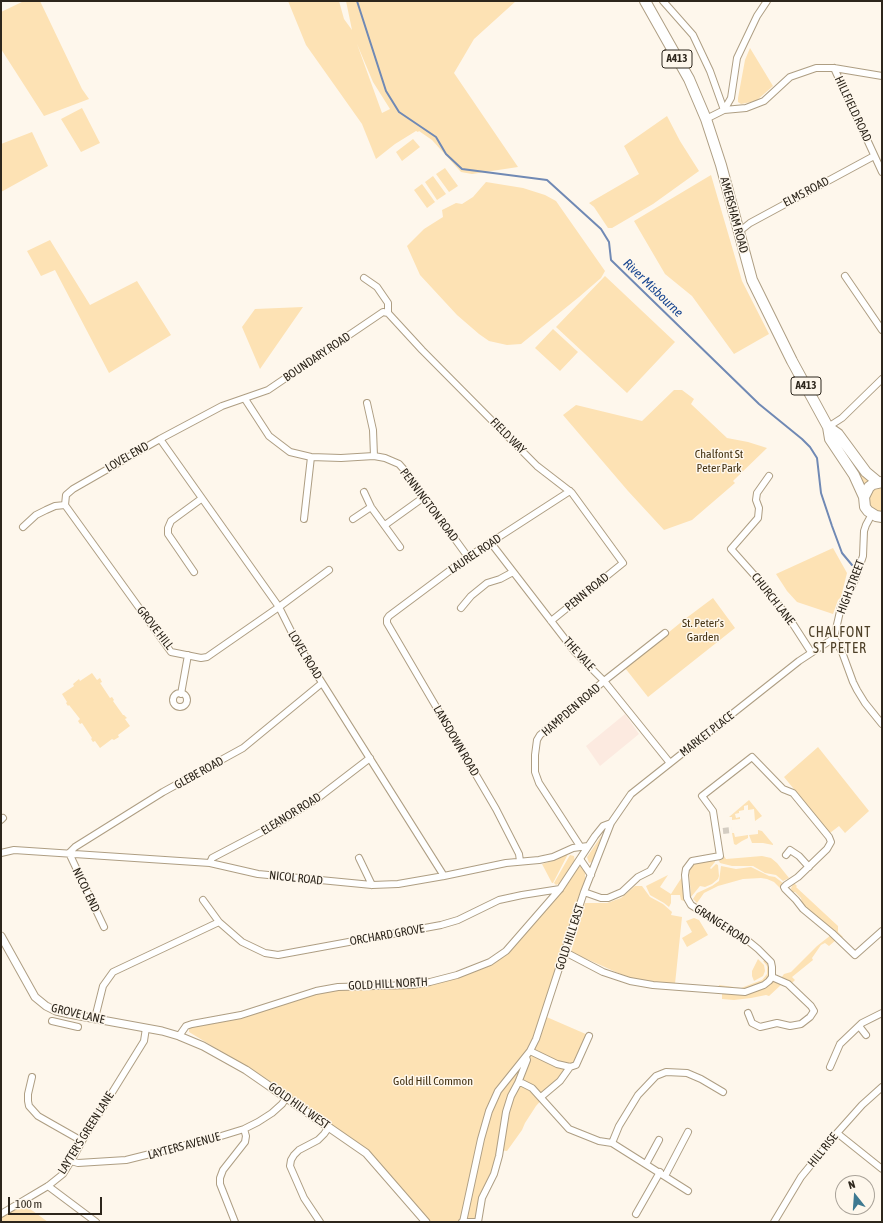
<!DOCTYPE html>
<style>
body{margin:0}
#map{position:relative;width:883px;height:1223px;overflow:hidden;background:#fef7ec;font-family:"Asap Condensed",sans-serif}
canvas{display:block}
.frame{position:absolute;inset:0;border:2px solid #2d261c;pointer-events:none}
.north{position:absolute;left:835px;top:1175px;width:40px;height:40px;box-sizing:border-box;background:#fef7ec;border:1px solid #aaa399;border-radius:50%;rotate:343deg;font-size:11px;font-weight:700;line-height:16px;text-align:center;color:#2d261c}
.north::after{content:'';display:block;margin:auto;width:14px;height:18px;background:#3e7991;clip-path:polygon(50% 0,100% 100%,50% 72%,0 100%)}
.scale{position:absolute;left:8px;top:1197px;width:94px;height:18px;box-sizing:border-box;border:2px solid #2d261c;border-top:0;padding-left:5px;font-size:12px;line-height:14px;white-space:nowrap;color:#2d261c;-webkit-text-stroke:3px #fef7ec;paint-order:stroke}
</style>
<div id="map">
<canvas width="883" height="1223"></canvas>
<div class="frame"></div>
<div class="north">N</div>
<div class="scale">100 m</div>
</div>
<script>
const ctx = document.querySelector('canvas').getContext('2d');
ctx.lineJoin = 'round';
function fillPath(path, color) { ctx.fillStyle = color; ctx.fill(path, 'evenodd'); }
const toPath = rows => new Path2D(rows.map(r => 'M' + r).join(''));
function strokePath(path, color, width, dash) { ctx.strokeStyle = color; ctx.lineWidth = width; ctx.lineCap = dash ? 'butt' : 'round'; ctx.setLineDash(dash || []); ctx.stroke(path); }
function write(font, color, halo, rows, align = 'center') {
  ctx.font = font + ' "Asap Condensed",sans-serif'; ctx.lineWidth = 3; ctx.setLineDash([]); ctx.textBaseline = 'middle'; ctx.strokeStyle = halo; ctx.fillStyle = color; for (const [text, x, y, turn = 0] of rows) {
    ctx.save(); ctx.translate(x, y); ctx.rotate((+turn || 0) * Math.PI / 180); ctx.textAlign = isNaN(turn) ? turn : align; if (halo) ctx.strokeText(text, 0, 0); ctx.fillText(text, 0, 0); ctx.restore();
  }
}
fillPath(toPath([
 [625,714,639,734,600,766,586,746]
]), '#fceae0');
fillPath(toPath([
 [24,1,40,1,82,89,89,99,44,116,1,49,1,12],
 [288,1,339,1,344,19,352,30,346,1,516,1,474,39,454,73,518,167,472,174,461,172,432,140,419,131,418,132,416,131,395,144,376,159,362,124,306,45],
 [357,44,373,82,390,109,382,113],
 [750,48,773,86,756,101,741,104,738,102,738,98,745,60],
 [82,108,100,143,81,152,61,119],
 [667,116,680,141,699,171,653,204,612,228,608,228,594,207,589,203,639,174,624,146],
 [32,132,48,166,1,192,1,144],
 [413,139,420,147,402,161,396,152],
 [445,168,458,186,449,192,436,174],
 [711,175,742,281,769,334,734,354,692,296,665,274,634,221],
 [433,176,446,194,437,200,425,182],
 [486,182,523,188,545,195,556,201,605,271,601,278,579,297,521,344,507,345,489,341,479,334,457,315,420,275,407,246,424,229,443,217,442,210,456,203,462,204,473,197],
 [422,184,435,202,427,208,414,190],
 [50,240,90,305,137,281,171,335,109,373,55,270,41,276,27,251],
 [605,276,675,342,627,393,556,327],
 [303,307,260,369,242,327,255,309],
 [553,329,578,352,560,371,535,348],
 [674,390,682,390,694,399,691,404,727,438,748,442,767,448,733,481,735,483,692,520,664,530,628,491,563,415,576,405,642,421],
 [833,436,869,480,864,485,859,476],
 [879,487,882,487,882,513,872,509,868,502,869,494,872,491],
 [833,548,847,573,841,597,838,600,833,614,797,602,787,591,776,574],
 [713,598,735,628,648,697,625,668,685,619],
 [92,673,97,680,100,678,102,682,100,683,110,698,112,697,114,700,113,701,123,715,124,715,127,718,125,719,130,726,118,735,119,737,114,740,112,739,100,748,95,741,93,742,91,739,92,738,82,723,80,724,78,721,80,719,69,705,68,706,66,703,67,702,62,694,74,686,73,684,79,679,80,681],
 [818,747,869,811,845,833,839,826,830,833,784,777],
 [749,800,762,816,755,821,754,809,748,810,748,805,744,806,744,810,739,811,739,813,735,814,736,818,740,817,740,819,732,820,732,817,729,817],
 [758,830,762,831,773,844,773,845,763,843,752,843,749,835,758,834],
 [732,833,734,833,735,837,748,835,748,838,742,841,736,845,734,844],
 [602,835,592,862,589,863,587,857],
 [568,854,553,883,552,883,542,864,555,860],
 [570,855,574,856,575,863,561,883,556,885,554,883],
 [724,856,726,859,762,856,771,858,777,863,789,878,783,881,776,875,765,873,753,866,732,866,720,863,718,859,724,858],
 [715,860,715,862,710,868,711,869,716,864,718,865,719,876,718,879,712,884,705,887,700,886,691,897,689,871,690,869,696,862],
 [582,866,585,873,585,880,542,1015,588,1035,577,1060,536,1106,525,1123,522,1130,507,1151,499,1150,477,1222,430,1222,373,1156,270,1081,189,1032,189,1029,190,1027,310,995,336,990,423,986,444,981,496,962,508,952,563,888,579,867],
 [721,866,736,869,751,867,769,876,775,877,783,883,781,886,782,890,774,882,767,879,761,878,743,879,718,886,704,893,697,903,693,899,697,893,712,886,719,881],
 [668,875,660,887,671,894,682,877,684,901,681,900,680,895,671,895,671,903,669,907,664,903,650,895,646,886],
 [794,883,797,886,796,887,838,926,838,932,843,937,841,938,805,906,802,903,801,898,795,892,792,892,791,888],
 [635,886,642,886,650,897,663,904,672,912,671,915,682,917,675,984,647,982,627,977,571,952,585,903,607,903,621,898],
 [694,918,699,920,708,935,687,947,682,938,692,932,686,921],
 [831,935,836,940,829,946,825,943,821,945,812,958,813,960,792,977,795,980,791,984,781,978,784,974,791,972,817,946],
 [758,959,764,965,765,971,763,976,754,981,752,976,752,971],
 [766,960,770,967,770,975,767,979,763,982,745,989,731,987,729,989,719,988,719,985,741,988,762,980,767,974,767,966,763,961],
 [771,981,782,984,769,996,766,995,751,998,734,1000,722,999,722,993,744,995],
 [23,1205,33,1211,48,1222,1,1222,2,1217]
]), '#fde2b4');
strokePath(toPath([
 [357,1,386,91,399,112,436,137,446,154,462,169,547,180,601,229,609,242,611,260,759,404,802,439,810,447,817,458,821,493,832,526,842,553,852,565]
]), '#7089b4', 2);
strokePath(toPath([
 [723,831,732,830]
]), '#d4cdc2', 6, [6, 3]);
const minor = toPath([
 [663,1,693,35,710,71,724,110],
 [834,68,882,172],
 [724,110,746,108,764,101,790,77,816,68,834,68,882,76],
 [706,119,724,110,731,98,737,58,757,16,767,1],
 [740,231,750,223,874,156],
 [845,276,882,330],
 [364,278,377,287,388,303,388,313],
 [388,313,422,350,537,466,572,493,623,563,551,621],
 [245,399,269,436,290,452,311,457,341,458,374,456,385,458,399,464,407,473,468,557],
 [367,403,373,430,374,456],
 [828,427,842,418,882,379],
 [160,439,279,607,297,643,444,876],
 [769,476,757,493,756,500,759,508,758,518,731,549,764,586,791,621,811,652],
 [364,492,371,507,400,547],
 [65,505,171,652,201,658,207,657,279,607,329,570],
 [872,514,866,525,864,531,863,556,855,580,841,607,834,638,842,652,853,682,857,690,865,703,882,724],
 [304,519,311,457],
 [353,519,371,507],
 [385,525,424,497],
 [23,527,36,515,46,510,55,506,65,505,66,495,73,489,160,439,222,406,268,390,383,312,388,313],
 [491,543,575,652,604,681,670,763],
 [194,572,168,534,168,528,171,521,201,499],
 [461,608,471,596,487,583,500,579,513,572],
 '173 700a7 7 0 1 1 14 0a7 7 0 1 1-14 0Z',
 [181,694,188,655],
 [1,820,3,818],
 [580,846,539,783,535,772,535,755,537,740,540,735,604,681,665,633],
 [1,853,14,850,210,863,258,874,372,885,398,884,444,876,506,863,539,860,553,857,573,848,588,846],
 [786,855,790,850,799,856,809,867],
 [359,858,372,885],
 [580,859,591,875],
 [520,861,519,854,496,809,387,623,387,619,389,616,468,557,570,491],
 [210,863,212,858,275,825,318,798,370,758],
 [584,892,601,898,608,898,622,892,638,877,650,871,658,859],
 [203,900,219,922],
 [104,927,69,853,75,847,163,792,243,748,322,683],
 [565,952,603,972,630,981,653,985,745,992,764,985,769,981,772,977,772,967,771,962,758,949,747,940,691,905,687,898,685,875,686,869,692,861,720,856,713,811,702,796,752,757,783,789,793,793,829,837,831,842,827,849,798,877,786,885,784,887,785,889,796,900,803,909,832,933,855,955,882,931],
 [748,1013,752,1023,760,1027,777,1023,790,1026,801,1024,810,1017,814,1011,811,1006,788,984,772,977],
 [95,1018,103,986,113,972,219,922,242,942,265,953,278,955,441,925,458,920,499,900,522,895,560,889],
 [52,1021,78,1027],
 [859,1026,866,1035],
 [179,1036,186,1026,192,1024,241,1015,316,991,338,987,412,985,430,982,457,975,490,962,506,951,560,889,595,836,603,826,611,823],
 [530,1051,557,1064,570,1067,576,1065,589,1036],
 [526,1057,527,1060,518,1083,522,1083,532,1088,569,1129,599,1141,612,1143,688,1191],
 [830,1067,840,1044,862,1023,882,1013],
 [32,1077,28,1094,28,1101,29,1106,38,1116,52,1124,82,1141],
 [541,1097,560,1081,570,1067],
 [837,1133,882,1169],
 [612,1143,619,1126,638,1095,656,1076,666,1072,687,1073,701,1079,723,1092],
 [71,1161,78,1163,126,1160,218,1137,244,1129,258,1122,272,1113,282,1104,286,1098],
 [646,1164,659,1140],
 [665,1176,688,1132],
 [48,1186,96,1222],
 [1,1214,48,1186,63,1174,71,1161,82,1141,144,1041,146,1028],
 [636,1214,660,1172],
 [235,1222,220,1184,220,1178,223,1170,245,1142,246,1136,244,1129],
 [320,1222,304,1198,290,1166,291,1160,294,1155,299,1150,318,1140,324,1134,329,1127],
 [462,1222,475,1222],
 [463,1222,481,1139,489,1111,498,1091,530,1051,536,1039,584,892,611,823,631,794,799,661,834,638],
 [478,1222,482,1198,494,1174,499,1156,506,1112,511,1096,518,1083],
 [774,1222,801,1177,837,1133,862,1105,882,1087]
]);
const tertiary = toPath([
 [1,936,35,997,46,1006,56,1011,69,1014,162,1031,179,1036,203,1046,246,1070,366,1153,426,1222]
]);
const trunk = toPath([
 [645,1,689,79,706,119,721,165,752,280,792,361,828,427,830,439,854,475,864,497],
 [828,427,838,434,866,472,878,482],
 [882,482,873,484,869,487,864,497,865,507,868,511,876,516,882,517]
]);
strokePath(minor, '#ae9e83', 8);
strokePath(tertiary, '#ae9e83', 9);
strokePath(trunk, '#ae9e83', 12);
strokePath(minor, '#fff', 6);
strokePath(tertiary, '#fff', 7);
strokePath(trunk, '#fff', 10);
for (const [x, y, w] of [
 [677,59,30],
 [806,386,30]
]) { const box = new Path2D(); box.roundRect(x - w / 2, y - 9, w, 18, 3); ctx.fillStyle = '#fef7ec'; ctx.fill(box); strokePath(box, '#2d261c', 1); }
write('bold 11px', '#2d261c', null, [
 ["A413",677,59],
 ["A413",806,386]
]);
write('12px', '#2d261c', '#fef7ec', [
 ["HILLFIELD ROAD",853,109,65],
 ["ELMS ROAD",806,192,-28],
 ["AMERSHAM ROAD",734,215,75],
 ["BOUNDARY ROAD",317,357,-34],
 ["FIELD WAY",508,436,45],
 ["LOVEL END",127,457,-30],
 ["PENNINGTON ROAD",429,505,53],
 ["LAUREL ROAD",475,554,-34],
 ["HIGH STREET",851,587,-69],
 ["PENN ROAD",587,592,-39],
 ["CHURCH LANE",773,599,52],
 ["GROVE HILL",155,628,52],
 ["THE VALE",579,654,48],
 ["LOVEL ROAD",305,655,59],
 ["HAMPDEN ROAD",571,710,-41],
 ["MARKET PLACE",707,734,-38],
 ["LANSDOWN ROAD",456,741,60],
 ["GLEBE ROAD",199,773,-29],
 ["ELEANOR ROAD",291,814,-32],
 ["NICOL ROAD",296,878,6],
 ["NICOL END",86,890,64],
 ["GRANGE ROAD",722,925,33],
 ["ORCHARD GROVE",387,935,-10],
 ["GOLD HILL EAST",570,937,-72],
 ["GOLD HILL NORTH",388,984,-3],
 ["GROVE LANE",78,1014,13],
 ["GOLD HILL WEST",299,1106,35],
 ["LAYTER'S GREEN LANE",86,1133,-58],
 ["LAYTERS AVENUE",184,1146,-15],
 ["HILL RISE",823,1150,-51]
]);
write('12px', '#433111', '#fef7ec', [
 ["Chalfont St",719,454],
 ["Peter Park",719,468],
 ["St. Peter's",703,623],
 ["Garden",703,637],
 ["Gold Hill Common",433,1081]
]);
write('italic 13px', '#174590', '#fef7ec', [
 ["River Misbourne",653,288,44]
]);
ctx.letterSpacing = '1px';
write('14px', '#4e4028', '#fef7ec', [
 ["CHALFONT",840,633],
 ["ST PETER",840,649]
]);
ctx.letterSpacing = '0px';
</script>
